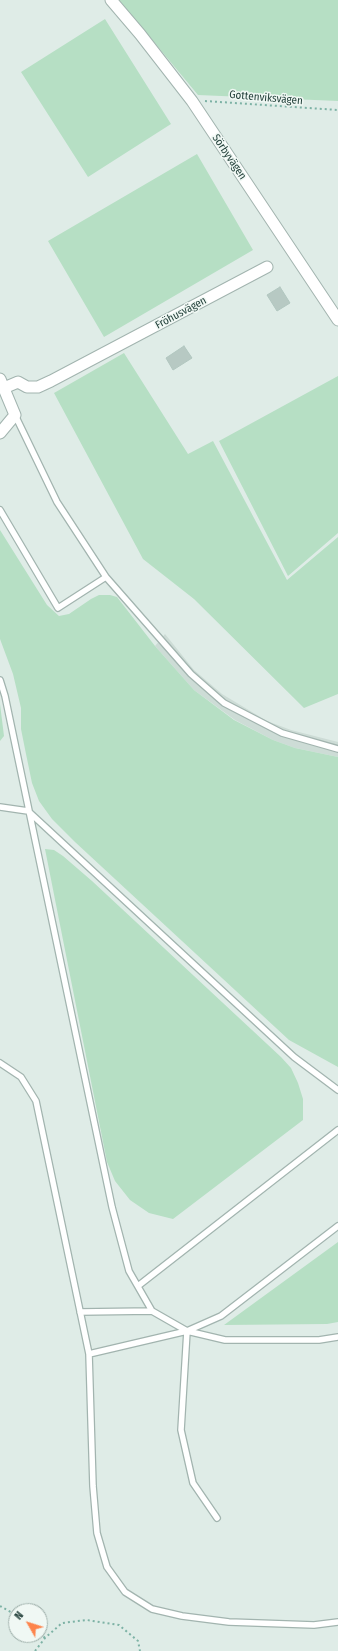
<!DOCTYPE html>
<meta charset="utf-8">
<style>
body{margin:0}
#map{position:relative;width:338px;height:1651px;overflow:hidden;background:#dfece7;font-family:"Fira Sans Condensed",sans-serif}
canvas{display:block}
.north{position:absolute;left:8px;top:1603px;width:40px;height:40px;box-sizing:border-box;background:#f0f8f4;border:1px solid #9cada8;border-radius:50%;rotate:309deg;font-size:11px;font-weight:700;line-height:16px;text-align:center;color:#1f3d37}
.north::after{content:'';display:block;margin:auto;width:14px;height:18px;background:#fd844c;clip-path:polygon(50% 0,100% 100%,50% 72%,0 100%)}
</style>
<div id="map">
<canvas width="338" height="1651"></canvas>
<div class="north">N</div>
</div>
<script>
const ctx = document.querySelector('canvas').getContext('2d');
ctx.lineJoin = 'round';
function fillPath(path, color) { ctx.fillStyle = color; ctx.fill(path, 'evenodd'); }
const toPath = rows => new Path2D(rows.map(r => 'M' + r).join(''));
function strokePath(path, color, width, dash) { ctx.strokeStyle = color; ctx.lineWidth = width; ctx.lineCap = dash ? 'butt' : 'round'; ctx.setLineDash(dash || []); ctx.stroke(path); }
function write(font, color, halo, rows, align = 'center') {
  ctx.font = font + ' "Fira Sans Condensed",sans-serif'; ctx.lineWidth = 3; ctx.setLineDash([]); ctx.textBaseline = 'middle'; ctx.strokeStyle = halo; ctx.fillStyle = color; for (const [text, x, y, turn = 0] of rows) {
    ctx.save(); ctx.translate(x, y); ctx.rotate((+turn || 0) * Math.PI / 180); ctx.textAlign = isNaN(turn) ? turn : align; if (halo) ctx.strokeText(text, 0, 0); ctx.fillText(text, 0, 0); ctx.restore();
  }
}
fillPath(toPath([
 [165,634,194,670,222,694,267,721,291,730,338,742,338,757,295,748,273,740,235,720,194,690,155,646]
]), '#cddcd6');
fillPath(toPath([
 [119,0,338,0,338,101,198,95],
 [105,19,171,124,88,177,21,72],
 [197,154,253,250,104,337,48,241],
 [124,353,188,454,213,441,287,580,338,537,338,694,304,708,194,599,143,559,54,393],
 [338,376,338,533,288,576,219,441],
 [0,530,47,605,59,616,69,614,91,599,99,595,110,595,117,597,155,646,194,690,234,720,273,740,295,748,338,757,338,1067,289,1040,75,842,52,819,39,801,32,783,26,754,21,729,21,708,13,674,0,639],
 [0,704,4,736,0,741],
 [45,849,54,850,63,856,92,881,281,1057,291,1068,298,1083,303,1099,303,1120,173,1219,149,1213,130,1200,115,1181,107,1162],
 [338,1242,338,1322,327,1324,224,1325]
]), '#b6dfc4');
const building = toPath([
 [280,287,290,303,277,311,267,295,280,287],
 [184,346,192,358,173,370,166,358,184,346]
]);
fillPath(building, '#b7c9c3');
strokePath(building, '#b1c6bf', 1);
const service = toPath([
 [15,415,57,502,106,577,191,674,224,703,282,733,338,749],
 [0,510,58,608,106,577],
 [0,680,5,696,112,1207,129,1271,152,1311,187,1331,221,1316,338,1226],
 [0,807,28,811,294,1057,338,1090],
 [0,1063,21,1077,36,1101,89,1354,93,1486,97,1533,107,1567,125,1592,152,1609,182,1616,229,1622,314,1625,338,1622],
 [138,1286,338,1130],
 [80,1312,152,1311],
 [187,1331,181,1430,193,1483,217,1518],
 [89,1354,187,1331,225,1340,319,1340,338,1337]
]);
const minor = toPath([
 [111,0,140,34,192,101,338,320],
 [0,379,15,415,0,433],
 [4,388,18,382,27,387,38,387,51,381,267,267]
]);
strokePath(service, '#a2b4af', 8);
strokePath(minor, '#a2b4af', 13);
strokePath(toPath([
 [205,101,338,110],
 [0,1606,16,1615],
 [40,1633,45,1638],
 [35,1651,45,1638,62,1623,87,1620,119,1625,138,1641,140,1651]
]), '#7db2a5', 2, [2, 3]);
strokePath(service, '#fff', 5.5);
strokePath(minor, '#fff', 11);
write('11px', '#1f3d37', '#f0f8f4', [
 ["Gottenviksvägen",266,98,5],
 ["Sörbyvägen",229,157,56],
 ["Fröhusvägen",181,313,-28]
]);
</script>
